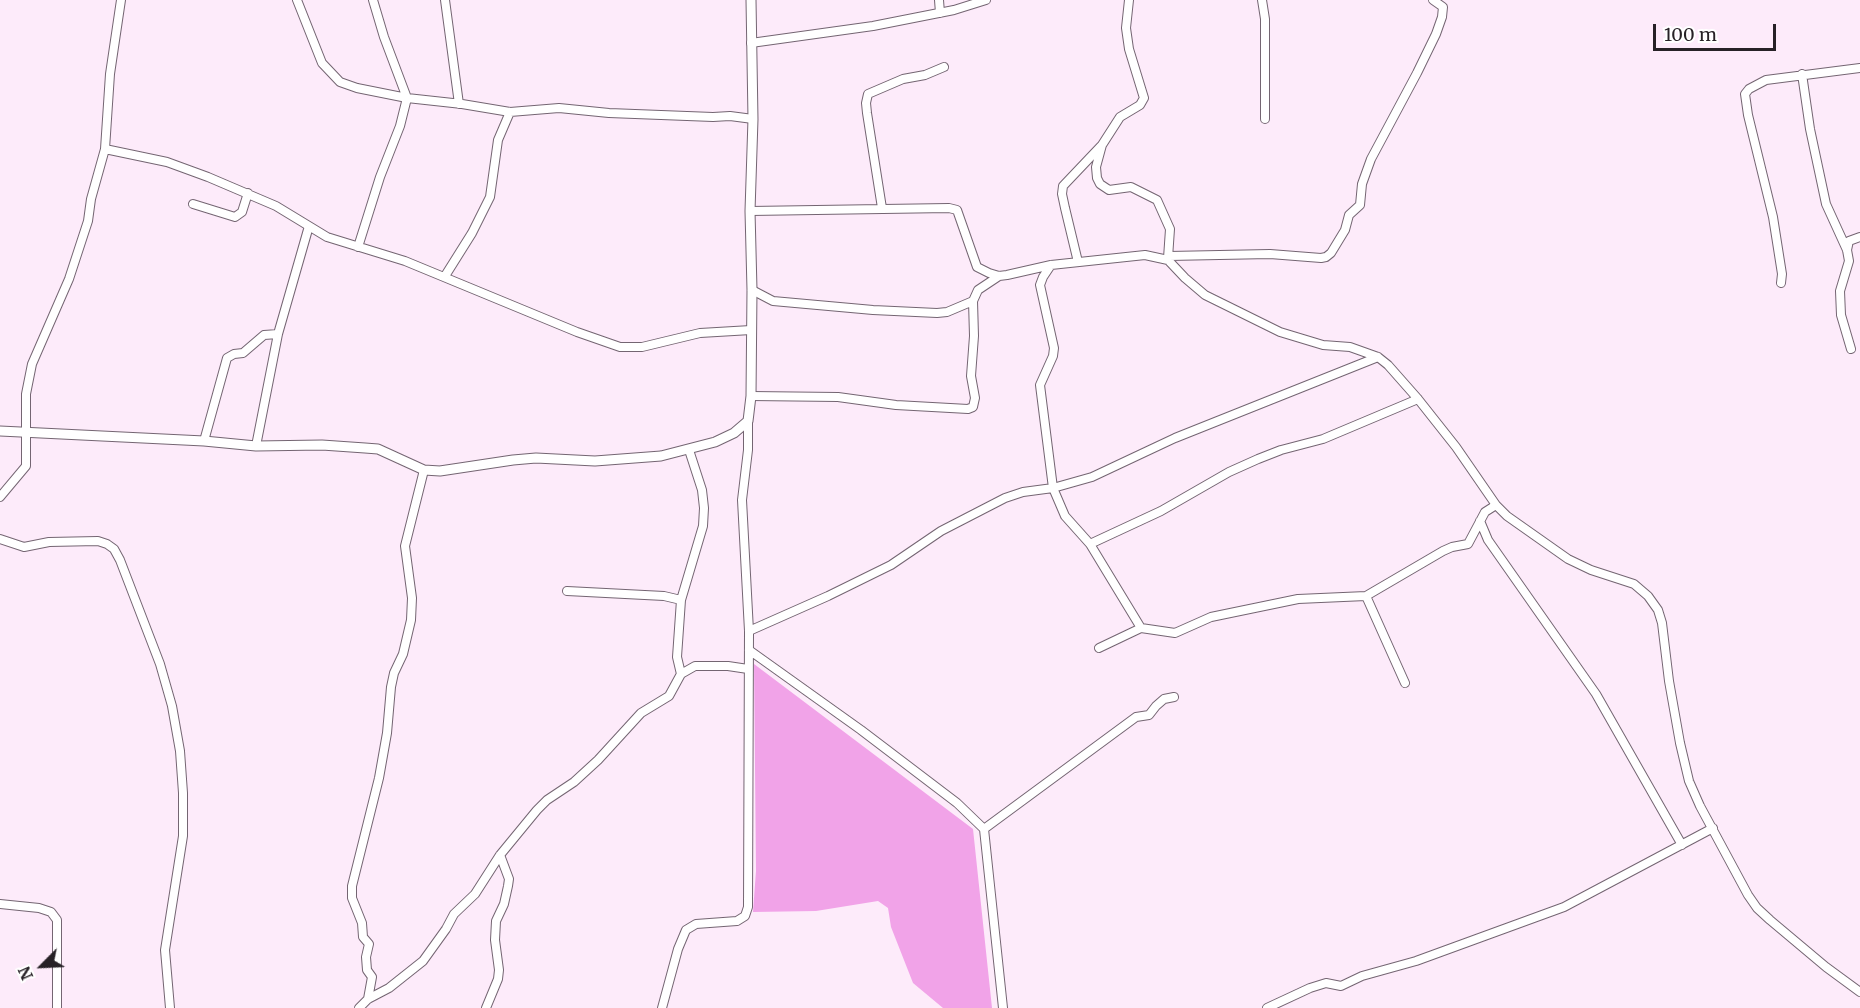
<!DOCTYPE html>
<style>
body{margin:0}
#map{position:relative;width:1860px;height:1008px;overflow:hidden;background:#fdebfa;font-family:Merriweather,serif}
canvas{display:block}
.north{position:absolute;left:12px;top:936px;width:60px;height:60px;-webkit-text-stroke:4px #fff;paint-order:stroke;rotate:246deg;font-size:16px;font-weight:700;line-height:24px;text-align:center;color:#272126}
.north::after{content:'';display:block;margin:auto;width:21px;height:27px;background:#272126;clip-path:polygon(50% 0,100% 100%,50% 72%,0 100%)}
.scale{position:absolute;left:1653px;top:24px;width:123px;height:27px;box-sizing:border-box;border:3px solid #272126;border-top:0;padding-left:8px;font-size:18px;line-height:21px;white-space:nowrap;color:#272126;-webkit-text-stroke:4px #fff;paint-order:stroke}
</style>
<div id="map">
<canvas width="1860" height="1008"></canvas>
<div class="north">N</div>
<div class="scale">100 m</div>
</div>
<script>
const ctx = document.querySelector('canvas').getContext('2d');
ctx.lineJoin = 'round';
function fillPath(path, color) { ctx.fillStyle = color; ctx.fill(path, 'evenodd'); }
const toPath = rows => new Path2D(rows.map(r => 'M' + r).join(''));
function strokePath(path, color, width, dash) { ctx.strokeStyle = color; ctx.lineWidth = width; ctx.lineCap = dash ? 'butt' : 'round'; ctx.setLineDash(dash || []); ctx.stroke(path); }
fillPath(toPath([
 [754,664,973,829,992,1008,943,1008,913,983,891,927,888,908,878,901,816,911,753,912,756,871]
]), '#f1a3e8');
const minor = toPath([
 [297,0,322,63,340,82,357,88,407,98,462,104,510,112,559,108,609,113,713,117,730,116,753,119],
 [445,0,459,104],
 [939,0,940,13],
 [1129,0,1126,28,1129,49,1144,98,1140,105,1120,117,1102,145,1096,167,1097,178,1100,184,1109,190,1131,187,1157,200,1170,229,1168,258],
 [1262,0,1265,19,1265,119],
 [751,43,873,26,954,10,986,0],
 [1802,74,1810,129,1826,204,1847,250,1849,261,1840,291,1841,315,1851,349],
 [105,149,167,162,208,177,276,206,327,237,405,261,577,332,620,347,642,347,700,333,751,330],
 [193,204,235,217,242,212,248,193],
 [882,208,867,113,866,103,868,94,903,79,925,75,944,67],
 [750,211,949,208,957,210,977,267,989,273,999,276,1007,275,1051,265,1145,255,1168,260,1185,278,1205,295,1280,332,1323,345,1350,347,1378,357,1388,365,1418,399,1456,447,1496,505,1507,516,1568,559,1591,570,1634,584,1648,596,1658,610,1662,623,1669,681,1680,743,1689,781,1700,806,1748,895,1757,908,1770,920,1826,967,1860,992],
 [358,247,380,177,400,126,407,98,384,37,373,0],
 [1847,250,1849,241,1860,237],
 [1169,256,1270,254,1321,258,1326,257,1331,253,1345,230,1349,215,1360,205,1362,184,1371,159,1417,73,1436,34,1442,17,1443,7,1433,0],
 [1078,262,1065,208,1062,194,1063,186,1101,146],
 [1051,265,1043,277,1040,285,1054,348,1053,356,1040,385,1053,488,1065,516,1090,544,1141,628],
 [445,276,472,233,490,197,498,140,510,112],
 [1781,283,1782,274,1773,217,1748,115,1745,94,1749,89,1766,80,1860,68],
 [752,290,773,301,873,310,937,313,947,312,973,301],
 [751,396,838,397,896,405,968,409,973,407,975,398,971,376,974,336,973,301,978,290,999,276],
 [204,441,227,358,234,354,243,353,264,335,278,334],
 [256,446,278,334,309,226],
 [0,497,26,466,26,394,32,364,69,279,88,221,91,199,105,149,110,74,121,0],
 [1480,521,1488,540,1596,694,1682,845],
 [0,539,24,547,49,542,98,541,107,544,114,549,120,560,160,664,172,706,180,751,183,793,183,836,165,950,170,1008],
 [1090,544,1161,511,1229,472,1258,459,1281,450,1323,439,1418,399],
 [567,591,664,596,681,600],
 [1366,596,1405,683],
 [749,631,828,596,891,565,941,531,1005,498,1023,492,1053,488,1092,477,1175,438,1378,357],
 [1099,648,1141,628,1175,633,1211,617,1298,599,1366,596,1443,551,1452,547,1468,544,1485,512,1496,505],
 [749,650,861,730,957,803,984,829,1003,1008],
 [681,674,677,657,681,600,703,526,704,508,702,490,689,450],
 [984,829,1136,717,1149,715,1156,706,1164,699,1174,697],
 [0,904,39,908,51,912,57,920,57,1008],
 [368,999,372,977,367,970,366,957,369,944,363,937,362,923,352,898,352,886,379,778,387,733,391,687,394,673,403,654,411,620,412,598,405,546,424,470],
 [359,1008,368,999,389,988,423,961,446,929,454,914,475,894,500,855,537,810,547,800,574,782,598,760,641,713,669,696,681,674,695,666,728,666,748,669],
 [486,1008,498,979,499,970,495,940,496,921,504,904,508,886,509,879,500,855],
 [662,1008,678,949,686,930,696,924,737,921,745,916,748,907,749,631,742,500,748,450,748,421],
 [1267,1008,1310,988,1326,983,1341,986,1362,976,1416,961,1564,907,1713,828]
]);
const tertiary = toPath([
 [0,431,204,441,256,446,322,445,365,448,378,449,424,470,440,471,513,460,536,458,595,461,661,456,715,442,734,433,748,421,751,396,752,290,750,211,753,119,751,0]
]);
strokePath(minor, '#746572', 10);
strokePath(tertiary, '#746572', 11);
strokePath(minor, '#fff', 8);
strokePath(tertiary, '#fff', 9);
</script>
